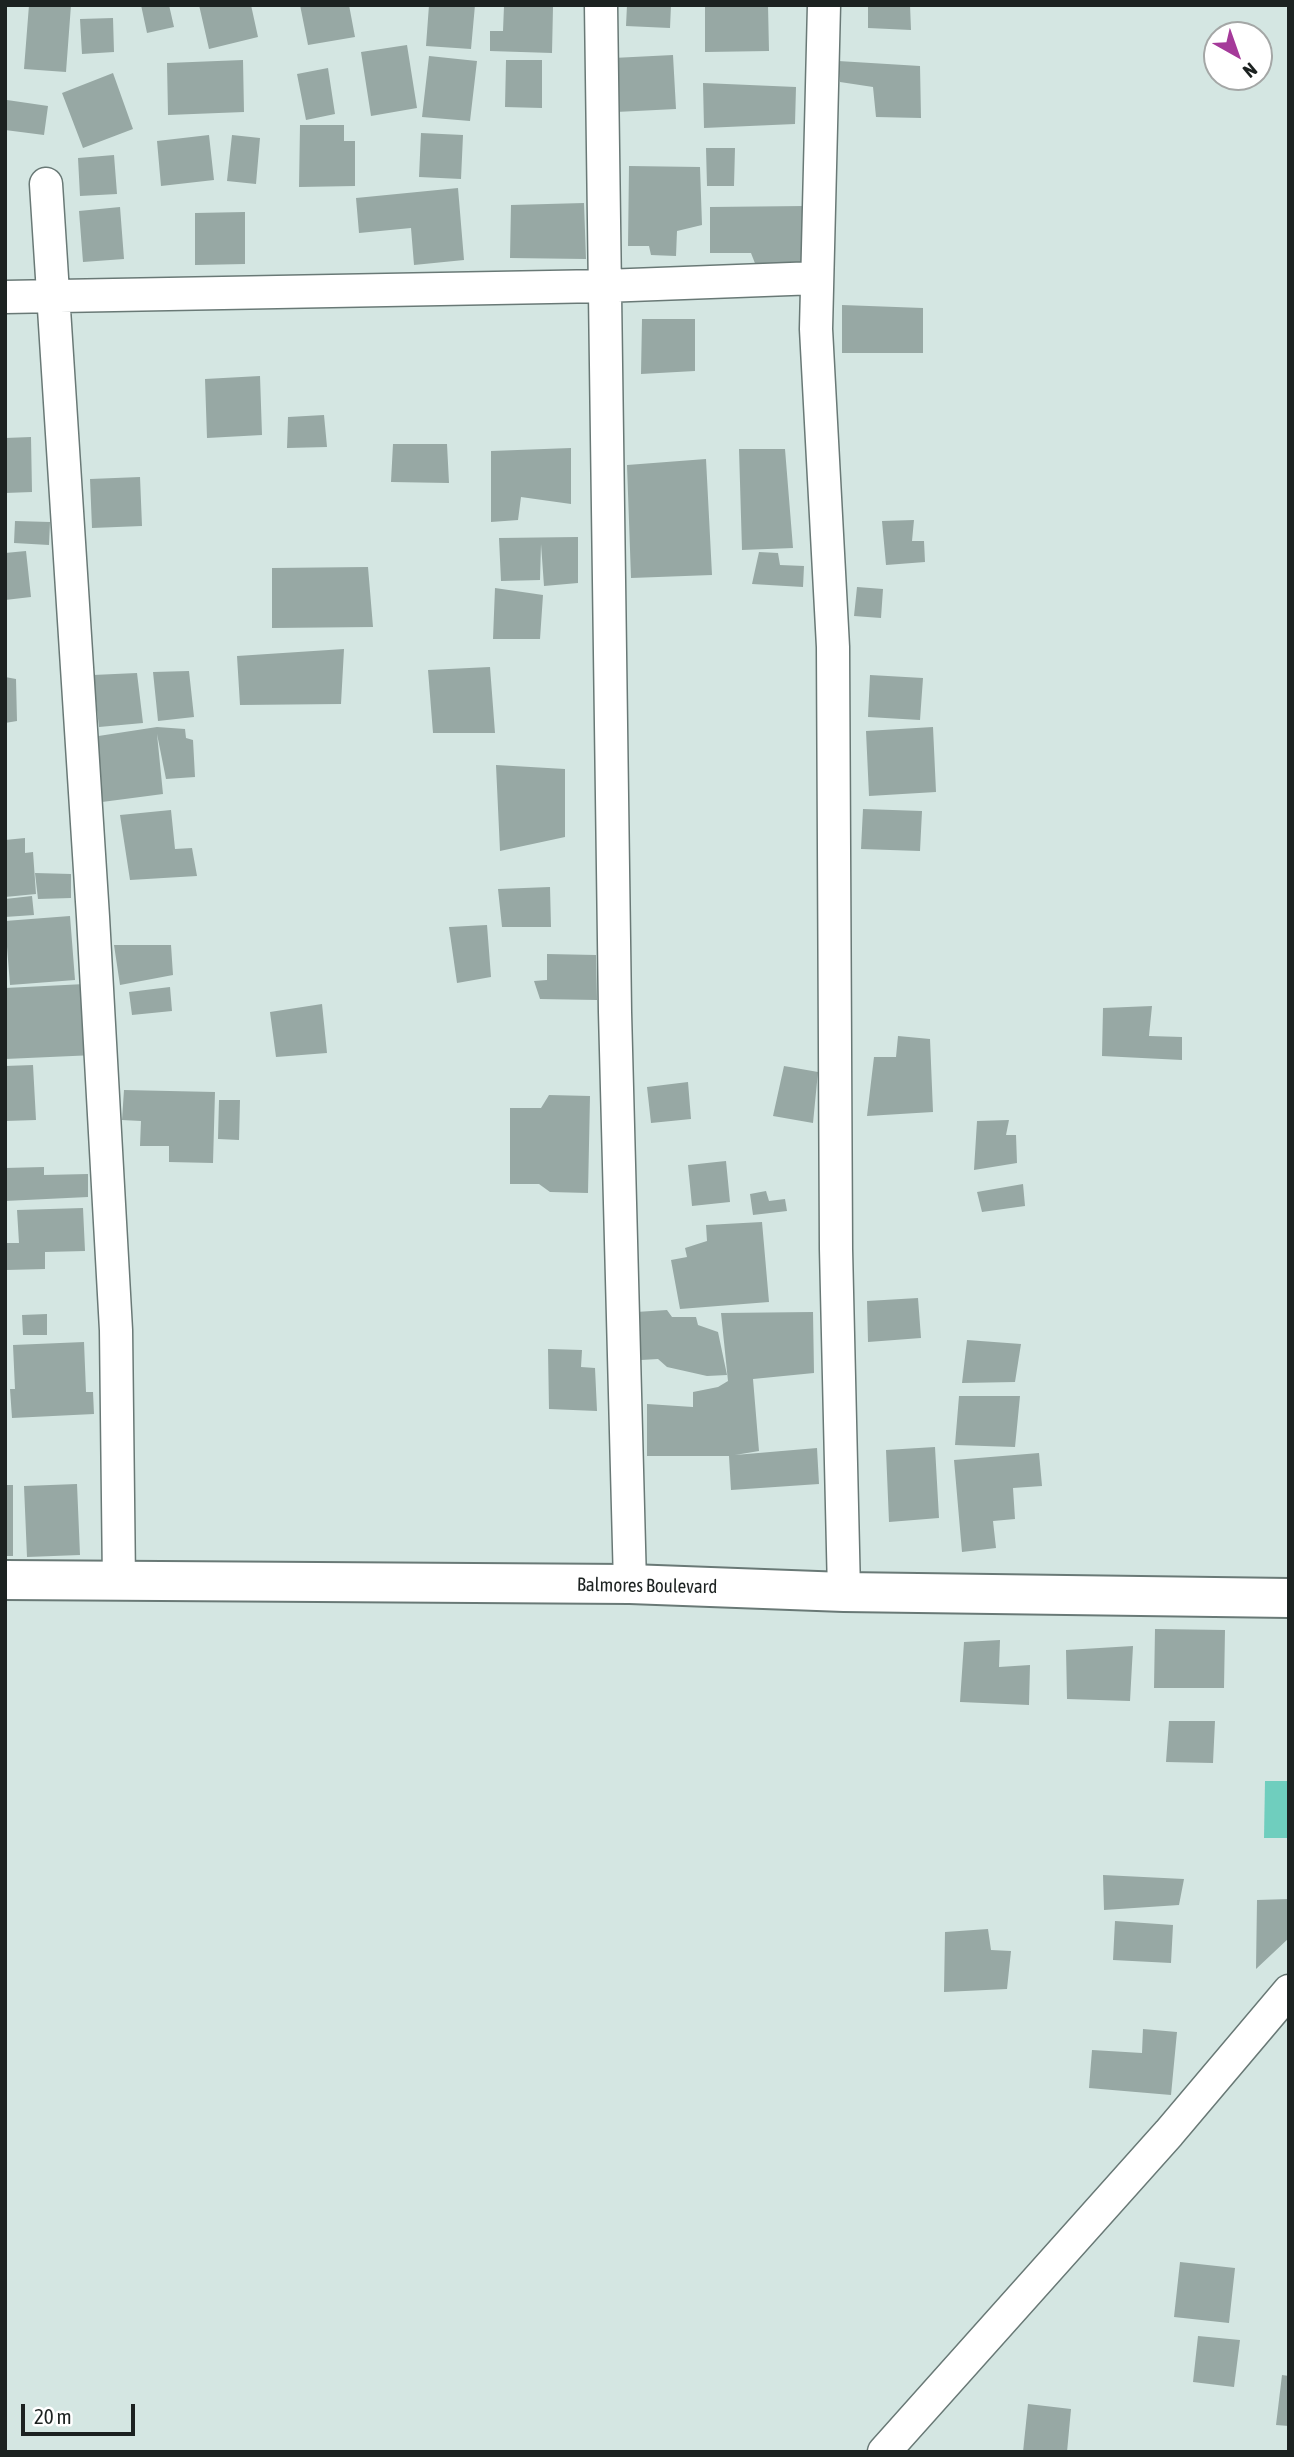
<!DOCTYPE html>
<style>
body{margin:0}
#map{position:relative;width:1294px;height:2457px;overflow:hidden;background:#d4e6e2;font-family:"Asap Condensed",sans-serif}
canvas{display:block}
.frame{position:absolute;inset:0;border:7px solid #1c2221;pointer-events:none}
.north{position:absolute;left:1203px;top:21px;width:70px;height:70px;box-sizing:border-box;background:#fff;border:2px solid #a4a7a6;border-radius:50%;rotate:140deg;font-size:19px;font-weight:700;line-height:28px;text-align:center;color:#1c2221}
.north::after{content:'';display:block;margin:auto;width:24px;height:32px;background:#a53a9a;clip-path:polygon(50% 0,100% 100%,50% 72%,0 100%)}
.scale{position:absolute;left:21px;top:2404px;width:114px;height:32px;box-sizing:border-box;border:4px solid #1c2221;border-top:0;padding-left:9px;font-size:21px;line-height:24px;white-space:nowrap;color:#1c2221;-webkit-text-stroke:5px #fff;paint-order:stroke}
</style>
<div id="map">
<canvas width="1294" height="2457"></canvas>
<div class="frame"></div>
<div class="north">N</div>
<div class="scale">20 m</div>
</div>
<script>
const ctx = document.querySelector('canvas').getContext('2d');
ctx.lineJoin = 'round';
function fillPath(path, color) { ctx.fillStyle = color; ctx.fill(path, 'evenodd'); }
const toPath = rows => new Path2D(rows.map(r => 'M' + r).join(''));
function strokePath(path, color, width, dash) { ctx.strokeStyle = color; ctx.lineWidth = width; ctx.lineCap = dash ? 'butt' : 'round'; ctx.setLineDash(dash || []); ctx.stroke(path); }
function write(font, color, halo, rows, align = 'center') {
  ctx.font = font + ' "Asap Condensed",sans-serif'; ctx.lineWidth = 7; ctx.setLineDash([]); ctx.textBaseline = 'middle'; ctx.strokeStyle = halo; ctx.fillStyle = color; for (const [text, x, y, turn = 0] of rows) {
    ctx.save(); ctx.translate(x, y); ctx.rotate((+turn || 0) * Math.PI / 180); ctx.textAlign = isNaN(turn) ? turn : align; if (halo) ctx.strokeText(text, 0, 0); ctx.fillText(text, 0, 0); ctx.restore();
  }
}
fillPath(toPath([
 [1265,1781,1289,1781,1289,1838,1264,1838]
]), '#6fcebe');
fillPath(toPath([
 [29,5,71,5,66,72,24,69],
 [141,5,169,5,174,27,147,33],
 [199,5,251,5,258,37,209,49],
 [300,5,349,5,355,37,308,45],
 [429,5,475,5,471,49,426,46],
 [627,5,671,5,670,28,626,26],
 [705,5,768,5,769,51,705,52],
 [868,5,910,5,911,30,868,28],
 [504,6,553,7,552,53,490,51,490,31,503,31],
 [113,18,114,52,82,54,80,19],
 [407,45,417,108,371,116,361,52],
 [673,55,676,109,616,112,613,58],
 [429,56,477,61,470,121,422,117],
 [243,60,244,112,168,115,167,63],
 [506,60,542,60,542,108,505,107],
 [838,61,920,66,921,118,876,117,873,87,840,82],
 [328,68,335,114,306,120,297,74],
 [113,73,133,129,83,148,62,93],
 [703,83,796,87,795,124,704,128],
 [7,100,48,106,44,135,5,130],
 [300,125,344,125,344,141,355,141,355,186,299,187],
 [421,133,463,135,461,179,419,177],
 [209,135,214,180,161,186,157,141],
 [232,135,260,138,256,184,227,181],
 [706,148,735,148,734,186,707,186],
 [114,155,117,194,80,196,78,158],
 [629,166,700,167,702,225,677,231,676,256,651,255,649,246,628,246],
 [458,188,464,260,414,265,411,228,359,233,356,198],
 [584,203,586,259,510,258,511,205],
 [805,206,805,265,756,266,751,253,710,253,710,207],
 [120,207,124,259,83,262,79,211],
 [245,212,245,264,195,265,195,213],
 [842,305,923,308,923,353,842,353],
 [642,319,695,319,695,371,641,374],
 [260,376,262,435,207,438,205,379],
 [324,415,327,447,287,448,288,417],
 [31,437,32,492,5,493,5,438],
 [393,444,447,444,449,483,391,482],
 [571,448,571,504,521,497,518,520,491,522,491,451],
 [739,449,785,449,793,548,742,550],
 [706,459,712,575,631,578,627,465],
 [140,477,142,526,92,528,90,479],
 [914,520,912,541,924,541,925,562,886,565,882,521],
 [15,521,50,522,49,545,14,543],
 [578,537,578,583,544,586,541,544,540,580,501,581,499,538],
 [26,551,31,597,5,600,5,553],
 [759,552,778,553,780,565,804,566,803,587,752,584],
 [368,567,373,627,272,628,272,568],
 [857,587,883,589,881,618,854,616],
 [495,588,543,595,540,639,493,639],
 [344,649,341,704,240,705,237,656],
 [490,667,495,733,433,733,428,670],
 [189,671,194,717,158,721,153,672],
 [137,673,143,723,99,727,93,675],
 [870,675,923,678,920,720,868,717],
 [5,677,16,679,17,721,5,723],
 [157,727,185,729,186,738,193,740,195,777,166,779,157,734,163,794,102,802,92,737],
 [933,727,936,792,869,796,866,731],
 [496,765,565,769,565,837,500,851],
 [863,809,922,811,920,851,861,849],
 [171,810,175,849,192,848,197,876,130,880,120,815],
 [25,838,25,853,33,852,36,894,5,897,5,840],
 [35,873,71,874,71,898,38,899],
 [550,887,551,927,502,927,498,889],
 [32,896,34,915,5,917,5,899],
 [70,916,75,980,10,985,5,921],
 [487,925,491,977,457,983,449,927],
 [114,945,171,945,173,975,120,985],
 [547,954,596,955,597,1000,540,999,534,981,547,980],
 [85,984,95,1055,5,1059,5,988],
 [170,987,172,1011,132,1015,129,992],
 [322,1004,327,1053,276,1057,270,1012],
 [1152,1006,1149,1036,1182,1037,1182,1060,1102,1056,1103,1008],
 [898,1036,930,1039,933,1112,867,1116,874,1057,896,1057],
 [33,1065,36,1120,5,1121,5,1066],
 [784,1066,818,1072,813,1123,773,1116],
 [688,1082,691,1119,651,1123,647,1087],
 [124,1090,215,1092,213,1163,169,1162,169,1146,140,1146,141,1121,122,1120],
 [549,1095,590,1096,588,1193,550,1192,539,1184,510,1184,510,1108,541,1108],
 [219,1100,240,1100,239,1140,218,1139],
 [1009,1120,1006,1135,1016,1135,1017,1163,974,1170,977,1121],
 [726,1161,730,1202,692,1206,688,1165],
 [44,1167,44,1175,88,1174,88,1197,5,1201,5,1168],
 [1023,1184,1025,1206,982,1212,977,1192],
 [766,1191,769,1201,785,1199,787,1211,753,1215,750,1194],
 [83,1208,85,1251,45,1252,45,1269,6,1270,6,1243,19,1243,17,1210],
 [762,1222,769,1302,680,1309,671,1260,687,1257,685,1248,707,1241,706,1225],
 [918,1298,921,1338,868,1342,867,1301],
 [667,1310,672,1317,696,1317,698,1325,718,1332,727,1375,707,1376,667,1367,658,1359,641,1360,636,1312],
 [813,1312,814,1373,753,1379,759,1451,735,1455,817,1448,819,1484,731,1490,729,1456,647,1456,647,1404,693,1407,693,1392,718,1387,728,1381,721,1313],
 [47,1314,47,1335,23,1335,22,1315],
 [967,1340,1021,1344,1015,1382,962,1383],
 [84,1342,86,1392,93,1392,94,1414,12,1418,10,1389,15,1389,13,1345],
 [548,1349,582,1350,581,1367,595,1368,597,1411,549,1409],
 [959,1396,1020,1396,1015,1447,955,1445],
 [935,1447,939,1518,889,1522,886,1450],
 [1039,1453,1042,1486,1013,1488,1015,1519,993,1521,996,1548,962,1552,954,1460],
 [77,1484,80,1555,27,1557,24,1486],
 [5,1485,13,1485,13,1556,5,1556],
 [1155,1629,1225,1630,1224,1688,1154,1688],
 [1000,1640,999,1667,1030,1665,1029,1705,960,1702,964,1642],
 [1133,1646,1130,1701,1067,1699,1066,1650],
 [1169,1721,1215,1721,1213,1763,1166,1762],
 [1103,1875,1184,1879,1179,1905,1104,1910],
 [1289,1899,1289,1938,1256,1969,1257,1900],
 [1115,1921,1173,1925,1171,1963,1113,1960],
 [988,1929,991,1950,1011,1951,1007,1989,944,1992,945,1932],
 [1143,2029,1177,2032,1171,2095,1089,2088,1092,2050,1142,2053],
 [1180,2262,1235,2268,1229,2323,1174,2317],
 [1198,2336,1240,2340,1234,2387,1193,2382],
 [1282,2375,1289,2376,1289,2426,1276,2425],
 [1028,2404,1071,2409,1067,2452,1023,2452]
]), '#97a8a4');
const street = toPath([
 [601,5,615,1012,630,1584],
 [824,5,816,329,833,647,836,1249,844,1592],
 [46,184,93,917,116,1330,119,1583],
 [5,297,604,286,817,278],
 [884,2452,1169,2133,1289,1991]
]);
const secondary = toPath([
 [5,1580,630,1584,844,1592,1289,1598]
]);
strokePath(street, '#697976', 35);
strokePath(secondary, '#697976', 42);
strokePath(street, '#fff', 32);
strokePath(secondary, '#fff', 38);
write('19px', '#1c2221', '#fff', [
 ["Balmores Boulevard",647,1586,1]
]);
</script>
